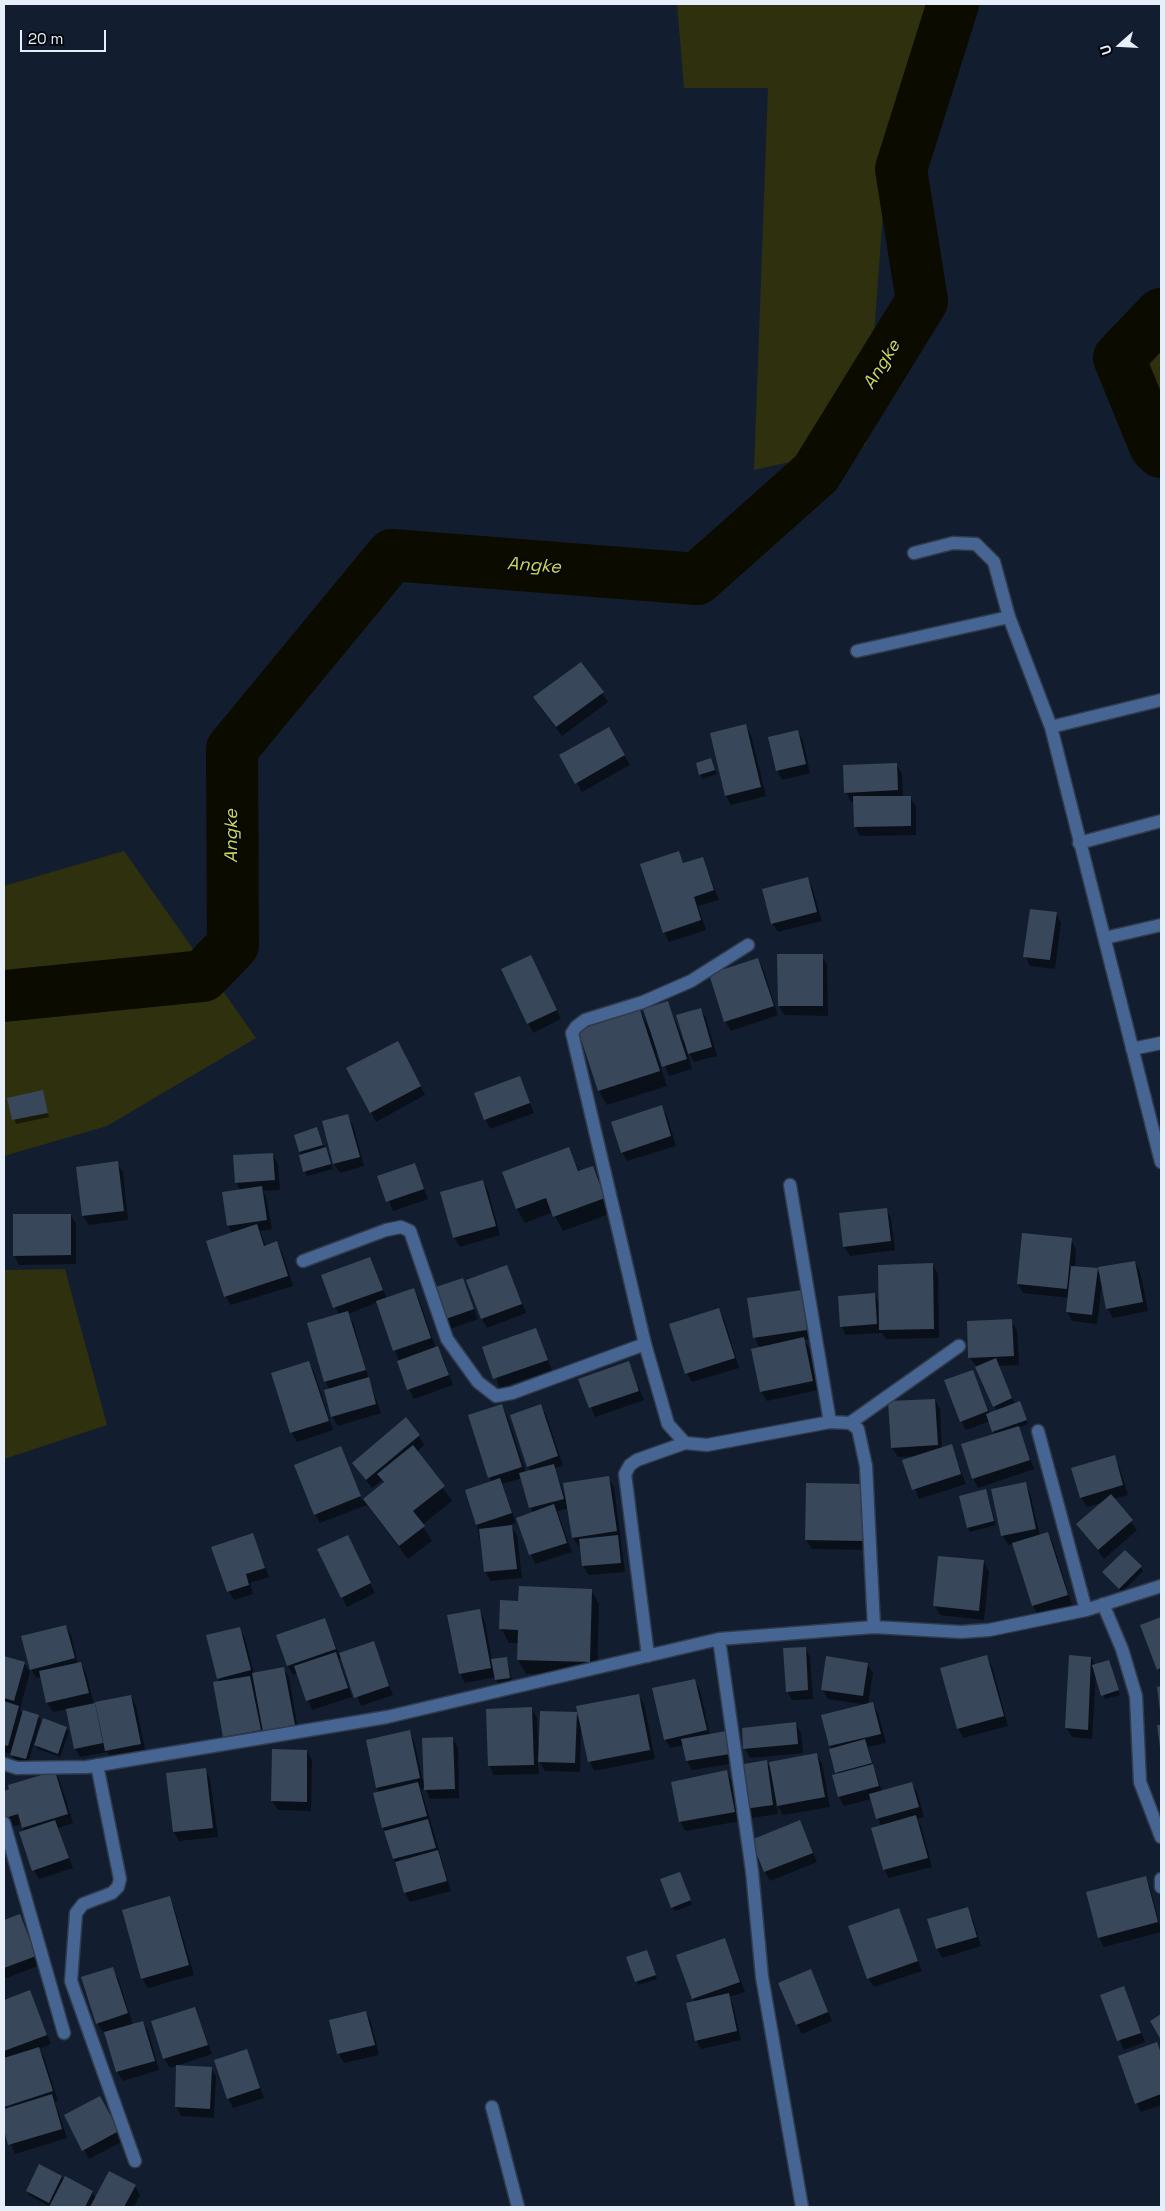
<!DOCTYPE html>
<style>
body{margin:0}
#map{position:relative;width:1165px;height:2211px;overflow:hidden;background:#121e2f;font-family:"Space Grotesk",sans-serif}
canvas{display:block}
.frame{position:absolute;inset:0;border:5px solid #e7effb;pointer-events:none}
.north{position:absolute;left:1095px;top:20px;width:50px;height:50px;-webkit-text-stroke:4px #04080f;paint-order:stroke;rotate:251deg;font-size:14px;font-weight:700;line-height:20px;text-align:center;color:#e7effb}
.north::after{content:'';display:block;margin:auto;width:18px;height:22px;background:#e7effb;clip-path:polygon(50% 0,100% 100%,50% 72%,0 100%)}
.scale{position:absolute;left:20px;top:30px;width:86px;height:22px;box-sizing:border-box;border:2px solid #e7effb;border-top:0;padding-left:6px;font-size:15px;line-height:18px;white-space:nowrap;color:#e7effb;-webkit-text-stroke:4px #04080f;paint-order:stroke}
</style>
<div id="map">
<canvas width="1165" height="2211"></canvas>
<div class="frame"></div>
<div class="north">U</div>
<div class="scale">20 m</div>
</div>
<script>
const ctx = document.querySelector('canvas').getContext('2d');
ctx.lineJoin = 'round';
function fillPath(path, color) { ctx.fillStyle = color; ctx.fill(path, 'evenodd'); }
const toPath = rows => new Path2D(rows.map(r => 'M' + r).join(''));
function strokePath(path, color, width, dash) { ctx.strokeStyle = color; ctx.lineWidth = width; ctx.lineCap = dash ? 'butt' : 'round'; ctx.setLineDash(dash || []); ctx.stroke(path); }
function write(font, color, halo, rows, align = 'center') {
  ctx.font = font + ' "Space Grotesk",sans-serif'; ctx.lineWidth = 4; ctx.setLineDash([]); ctx.textBaseline = 'middle'; ctx.strokeStyle = halo; ctx.fillStyle = color; for (const [text, x, y, turn = 0] of rows) {
    ctx.save(); ctx.translate(x, y); ctx.rotate((+turn || 0) * Math.PI / 180); ctx.textAlign = isNaN(turn) ? turn : align; if (halo) ctx.strokeText(text, 0, 0); ctx.fillText(text, 0, 0); ctx.restore();
  }
}
fillPath(toPath([
 [677,4,949,4,886,170,866,445,754,470,768,88,684,88],
 [1161,310,1161,435,1124,370],
 [124,851,256,1038,107,1126,4,1156,4,886],
 [65,1269,107,1425,4,1459,4,1270]
]), '#2f300e');
fillPath(toPath([
 [602,693,608,702,562,736,540,707],
 [745,726,751,735,766,796,731,805,726,796],
 [608,728,630,765,582,792,561,755],
 [798,732,803,741,810,773,782,780,777,770],
 [711,760,717,774,703,779,700,774],
 [896,764,902,774,903,797,910,797,916,807,916,835,860,836,855,826,855,802,851,802,846,792],
 [678,853,684,864,703,858,719,900,698,906,706,930,669,942,664,932],
 [807,878,812,887,822,921,778,932,772,923],
 [1056,914,1061,923,1055,969,1030,966,1025,956],
 [779,956,822,956,827,965,828,1016,784,1015,779,1006],
 [758,959,763,969,778,1015,731,1031,725,1021],
 [536,966,561,1019,533,1033,528,1023],
 [668,1003,683,1041,700,1009,706,1018,717,1056,694,1062,687,1050,692,1069,669,1076,659,1052,656,1053,667,1086,607,1105,599,1091,640,1011,650,1030],
 [402,1052,425,1095,376,1122,371,1112],
 [519,1078,534,1113,490,1129,475,1094],
 [42,1091,49,1117,16,1124,9,1099],
 [661,1107,667,1116,676,1146,627,1161,622,1152],
 [347,1116,353,1125,364,1166,340,1173,334,1164],
 [317,1128,333,1169,307,1176,295,1135],
 [568,1149,580,1172,593,1168,601,1182,612,1213,563,1231,553,1212,525,1223,517,1209,503,1172],
 [273,1155,278,1164,280,1190,263,1191,266,1196,272,1229,260,1231,266,1247,277,1243,282,1252,293,1286,231,1305,225,1296,233,1234,228,1226,223,1193,240,1190,236,1182],
 [117,1163,123,1172,128,1220,89,1225,83,1216],
 [414,1164,428,1199,393,1211,379,1176],
 [483,1181,488,1190,500,1235,460,1247,454,1238],
 [886,1209,891,1218,895,1250,850,1256,844,1247],
 [71,1215,76,1224,76,1264,19,1265,14,1255],
 [1071,1240,1076,1249,1075,1267,1097,1270,1101,1276,1135,1262,1140,1271,1148,1311,1113,1318,1107,1308,1102,1283,1097,1324,1072,1321,1067,1312,1069,1298,1023,1293,1018,1284],
 [370,1258,387,1299,414,1290,419,1299,436,1349,438,1348,443,1357,453,1385,414,1399,409,1389,378,1302,348,1314,353,1322,369,1380,381,1413,338,1426,332,1417,325,1391,330,1390,325,1381,339,1315,322,1276],
 [933,1265,938,1274,939,1338,886,1339,882,1333,846,1335,841,1326,874,1294,880,1305],
 [507,1266,526,1313,487,1328,482,1319],
 [463,1279,478,1319,450,1329,434,1288],
 [801,1291,812,1339,804,1340,809,1348,818,1390,767,1401,761,1392,752,1350,760,1348,754,1337],
 [718,1309,724,1319,739,1368,692,1382,686,1373],
 [1011,1321,1017,1330,1019,1365,999,1366,1015,1404,1022,1407,1028,1424,1019,1428,1034,1469,978,1488,973,1478,995,1434,990,1421,966,1430,961,1421,972,1371,990,1414,997,1411,977,1367,970,1358],
 [536,1330,552,1370,500,1388,484,1348],
 [309,1362,314,1372,333,1430,297,1442,292,1433,273,1374],
 [629,1363,644,1400,595,1417,580,1379],
 [935,1400,940,1409,942,1449,951,1446,966,1484,919,1499,904,1461,918,1456,898,1457,892,1448],
 [501,1405,507,1415,526,1473,531,1471,528,1466,541,1406,546,1415,563,1466,555,1468,565,1497,608,1478,614,1487,625,1572,589,1575,583,1566,581,1546,579,1547,573,1538,569,1508,557,1511,572,1552,535,1564,517,1518,533,1513,522,1478,502,1484,516,1523,510,1525,517,1535,522,1578,491,1581,485,1572,477,1524,492,1482,489,1477],
 [419,1436,424,1445,417,1452,452,1501,422,1525,432,1541,408,1559,367,1505,320,1523,315,1514,340,1448,359,1490,357,1491,362,1500,365,1500,384,1484,382,1480,372,1488,353,1463],
 [1114,1457,1119,1466,1128,1495,1113,1499,1137,1530,1104,1559,1078,1524,1104,1502,1087,1507,1081,1498,1073,1469],
 [1025,1483,1030,1493,1040,1536,1048,1533,1053,1543,1072,1605,1038,1615,1033,1606,1014,1544,1008,1545,1003,1536,993,1490],
 [864,1485,869,1550,812,1549,806,1540],
 [986,1491,996,1525,970,1532,968,1528],
 [252,1534,269,1577,250,1583,253,1594,234,1600,228,1591],
 [352,1546,375,1593,347,1607,342,1597],
 [984,1562,989,1571,984,1620,940,1615,935,1606],
 [1141,1567,1143,1571,1122,1592,1104,1573],
 [591,1590,599,1604,597,1676,526,1674,518,1660,518,1643,509,1643,501,1628,520,1602],
 [479,1610,484,1619,492,1660,507,1658,512,1682,498,1684,496,1677,465,1683,460,1673],
 [1161,1618,1161,1675,1142,1625],
 [325,1620,339,1654,373,1642,393,1695,361,1706,342,1658,339,1659,352,1697,312,1710,298,1673,293,1675,288,1666],
 [66,1626,71,1635,78,1664,81,1663,86,1673,94,1704,131,1696,136,1706,146,1753,112,1760,107,1752,80,1757,75,1748,67,1709,53,1712,47,1703,42,1677,36,1678,31,1669],
 [239,1629,245,1638,254,1674,283,1668,289,1677,299,1735,230,1746,224,1737,220,1682,218,1678],
 [805,1648,810,1657,813,1699,792,1700,787,1691],
 [4,1657,24,1663,30,1672,20,1709,23,1715,38,1716,41,1720,36,1737,66,1728,69,1732,60,1757,38,1749,34,1743,28,1763,14,1759,11,1754,4,1752],
 [987,1657,992,1666,1008,1726,963,1738,958,1728],
 [1070,1657,1091,1658,1095,1665,1108,1661,1120,1695,1105,1699,1096,1674,1092,1739,1072,1737,1066,1728],
 [867,1664,873,1673,868,1705,873,1704,878,1713,886,1743,868,1747,874,1768,882,1791,911,1783,917,1792,924,1817,917,1819,921,1826,932,1867,889,1878,884,1869,881,1826,871,1799,844,1806,839,1797,838,1775,823,1716,868,1705,828,1699,823,1690],
 [694,1680,700,1690,710,1735,725,1732,735,1763,692,1770,687,1761,684,1745,670,1748,665,1739],
 [638,1695,644,1704,655,1759,594,1771,589,1761,581,1729,580,1772,545,1771,538,1760,539,1774,494,1775,489,1765,532,1709,537,1718,538,1742,540,1742,576,1714,580,1721],
 [796,1724,801,1733,803,1753,750,1758,745,1749],
 [409,1731,414,1741,423,1781,453,1739,458,1748,459,1798,430,1799,425,1788,421,1789,451,1891,410,1902,405,1893,383,1827,380,1793,377,1788],
 [307,1751,312,1760,311,1811,278,1810,272,1801],
 [816,1754,822,1763,830,1807,783,1815,776,1803,778,1814,751,1818,746,1809,766,1762,771,1769],
 [205,1770,210,1779,218,1837,179,1841,174,1832,167,1774],
 [55,1772,60,1781,73,1823,58,1828,73,1868,39,1879,34,1870,22,1824,11,1827,6,1818,4,1792],
 [726,1772,732,1781,740,1821,686,1831,680,1822,673,1783],
 [800,1822,817,1862,770,1881,765,1872],
 [682,1877,692,1905,675,1911,672,1907],
 [1145,1878,1150,1887,1161,1932,1104,1947,1099,1938],
 [169,1898,174,1907,194,1975,148,1988,142,1978],
 [967,1908,972,1917,981,1946,942,1958,937,1948],
 [899,1910,922,1971,874,1987,868,1978],
 [20,1915,40,1965,4,1979,4,1917,5,1920],
 [725,1940,745,1992,729,1997,733,2004,741,2040,701,2049,696,2040,695,2002,693,1999],
 [647,1951,657,1979,639,1985,636,1981],
 [112,1969,118,1978,133,2025,142,2022,148,2031,159,2070,123,2081,117,2072,105,2031,103,2032,97,2023],
 [810,1971,832,2021,802,2034,797,2025],
 [1123,1988,1145,2042,1124,2050,1102,1996],
 [29,1991,51,2044,39,2049,44,2057,58,2101,55,2102,67,2138,15,2154,4,2126,4,1993,6,2000],
 [195,2008,212,2054,170,2068,164,2059,153,2022],
 [366,2012,371,2022,379,2055,344,2063,339,2054,331,2021],
 [1157,2044,1161,2051,1161,2105,1141,2112,1136,2103],
 [247,2051,264,2098,233,2108,228,2098],
 [211,2068,216,2077,214,2118,181,2116,176,2107],
 [100,2097,123,2141,89,2159,84,2150],
 [40,2166,62,2177,64,2181,92,2192,96,2199,135,2186,140,2195,134,2207,50,2207,29,2195,27,2191]
]), '#0007');
strokePath(toPath([
 [1161,314,1119,358,1155,446,1161,452],
 [4,996,203,976,233,945,232,749,392,555,697,579,816,473,922,301,901,169,953,4]
]), '#0b0b00', 52);
fillPath(toPath([
 [581,662,604,692,556,727,533,697],
 [746,724,761,787,725,796,710,733],
 [609,727,625,755,575,784,559,755],
 [798,730,806,764,776,771,768,737],
 [711,758,715,770,699,775,696,763],
 [897,763,898,790,844,793,843,765],
 [853,796,911,796,911,826,854,827],
 [679,851,683,863,703,857,714,890,694,897,701,920,663,933,640,864],
 [808,877,817,912,771,924,762,889],
 [1030,909,1057,912,1050,960,1023,957],
 [777,954,823,954,823,1006,778,1006],
 [531,955,557,1010,527,1024,501,969],
 [758,958,774,1006,724,1022,709,974],
 [668,1001,687,1059,662,1067,643,1009],
 [701,1008,712,1047,688,1054,676,1015],
 [640,1010,660,1071,598,1091,578,1030],
 [398,1041,421,1086,370,1113,346,1068],
 [520,1076,530,1103,484,1120,474,1093],
 [43,1090,48,1113,12,1120,7,1098],
 [662,1105,671,1136,621,1153,611,1122],
 [348,1114,360,1157,333,1164,322,1121],
 [317,1127,323,1145,299,1152,294,1135],
 [326,1147,331,1164,303,1172,299,1155],
 [569,1147,578,1171,593,1166,605,1198,553,1217,546,1198,516,1209,502,1172],
 [273,1153,275,1180,235,1183,233,1155],
 [118,1161,124,1211,82,1216,76,1167],
 [415,1163,424,1189,386,1202,377,1176],
 [483,1180,496,1226,453,1238,440,1192],
 [262,1186,267,1220,227,1226,222,1192],
 [887,1208,891,1241,843,1247,839,1213],
 [13,1214,71,1214,71,1255,13,1256],
 [257,1224,264,1246,277,1241,288,1276,224,1297,206,1241],
 [1022,1233,1072,1238,1067,1289,1017,1284],
 [370,1257,383,1290,333,1308,321,1275],
 [1135,1261,1143,1302,1106,1309,1098,1267],
 [933,1263,934,1329,879,1330,878,1265],
 [507,1265,522,1304,481,1319,466,1280],
 [1071,1266,1098,1268,1092,1315,1066,1312],
 [463,1278,474,1309,443,1320,433,1288],
 [414,1288,431,1338,393,1351,376,1301],
 [802,1290,807,1330,753,1338,747,1298],
 [875,1293,877,1324,840,1327,838,1296],
 [719,1308,735,1358,685,1374,669,1324],
 [348,1311,366,1370,324,1382,307,1323],
 [1012,1319,1014,1356,968,1358,967,1321],
 [536,1328,548,1360,493,1379,482,1347],
 [804,1337,813,1381,760,1392,751,1349],
 [438,1346,449,1375,407,1390,397,1361],
 [996,1358,1012,1398,993,1407,975,1367],
 [309,1361,329,1421,290,1433,271,1373],
 [629,1361,639,1391,589,1408,578,1379],
 [973,1370,988,1411,960,1422,944,1380],
 [369,1377,376,1404,331,1417,324,1390],
 [935,1399,938,1445,891,1448,888,1401],
 [1020,1401,1027,1420,992,1432,986,1414],
 [502,1404,522,1467,488,1478,468,1415],
 [541,1404,558,1456,527,1467,510,1415],
 [406,1417,420,1435,366,1480,352,1463],
 [1019,1426,1030,1460,972,1479,961,1444],
 [952,1444,961,1474,912,1490,902,1460],
 [413,1445,445,1486,413,1511,425,1526,399,1546,363,1499,384,1482,377,1474],
 [341,1446,361,1496,314,1515,294,1465],
 [1115,1455,1123,1485,1080,1498,1071,1468],
 [554,1464,564,1499,529,1508,519,1473],
 [609,1476,617,1531,572,1538,563,1483],
 [500,1478,512,1513,476,1525,465,1490],
 [1026,1482,1036,1529,1001,1536,991,1489],
 [806,1483,865,1484,864,1541,805,1540],
 [986,1489,994,1521,967,1528,959,1496],
 [1111,1494,1133,1520,1098,1550,1076,1524],
 [554,1504,567,1543,529,1555,516,1518],
 [512,1525,517,1569,484,1572,479,1529],
 [1048,1532,1068,1595,1032,1606,1012,1543],
 [253,1533,265,1568,246,1574,249,1585,227,1592,211,1547],
 [348,1535,371,1583,341,1598,317,1549],
 [618,1535,621,1563,582,1566,579,1539],
 [1125,1550,1142,1566,1119,1589,1102,1572],
 [938,1556,984,1560,979,1611,933,1606],
 [519,1586,592,1589,590,1662,517,1660,518,1630,499,1629,500,1600,518,1601],
 [480,1609,491,1668,459,1674,447,1615],
 [1161,1617,1161,1668,1157,1670,1140,1625],
 [325,1618,336,1649,287,1666,276,1635],
 [66,1625,75,1658,30,1670,21,1636],
 [240,1627,251,1670,217,1679,206,1635],
 [374,1641,389,1686,354,1698,339,1653],
 [806,1647,808,1690,786,1692,783,1648],
 [336,1652,348,1688,306,1701,294,1666],
 [987,1655,1004,1716,957,1729,940,1668],
 [1069,1655,1091,1657,1088,1730,1065,1728],
 [4,1656,25,1662,14,1701,4,1698],
 [826,1656,868,1663,863,1696,821,1690],
 [507,1657,510,1678,495,1680,491,1659],
 [1109,1660,1119,1690,1101,1696,1092,1665],
 [81,1662,89,1693,46,1703,39,1671],
 [284,1667,295,1725,263,1732,252,1673],
 [250,1676,261,1730,223,1737,213,1682],
 [695,1679,707,1730,664,1740,652,1688],
 [1161,1686,1161,1711,1160,1711,1157,1687],
 [639,1694,650,1750,588,1762,576,1706],
 [131,1695,141,1744,105,1751,95,1702],
 [4,1701,19,1706,8,1746,4,1745],
 [873,1702,881,1734,829,1746,821,1715],
 [95,1703,103,1743,74,1749,66,1709],
 [532,1707,534,1765,488,1766,486,1709],
 [23,1710,39,1715,26,1759,10,1755],
 [540,1711,577,1712,575,1763,538,1762],
 [43,1718,67,1727,58,1754,34,1745],
 [796,1722,798,1744,743,1749,742,1728],
 [1157,1725,1161,1725,1161,1748,1160,1748],
 [410,1730,420,1778,376,1788,366,1740],
 [726,1731,730,1754,686,1761,681,1739],
 [453,1737,455,1789,424,1790,422,1738],
 [865,1739,872,1763,835,1773,829,1749],
 [272,1749,307,1750,307,1802,271,1801],
 [817,1753,825,1797,777,1806,769,1762],
 [767,1760,773,1805,744,1809,738,1765],
 [873,1764,879,1786,838,1797,832,1775],
 [206,1768,213,1828,173,1832,166,1773],
 [727,1770,735,1812,679,1822,671,1782],
 [55,1771,68,1814,22,1828,18,1814,5,1818,4,1791,9,1789,8,1785],
 [418,1782,427,1816,382,1828,373,1793],
 [912,1782,919,1807,876,1819,869,1794],
 [916,1815,928,1858,883,1870,871,1828],
 [428,1819,436,1848,393,1859,384,1831],
 [55,1820,69,1858,32,1871,19,1832],
 [800,1820,813,1853,764,1872,751,1840],
 [438,1850,447,1881,404,1893,395,1862],
 [680,1872,691,1900,671,1908,660,1879],
 [1146,1876,1158,1922,1098,1938,1086,1892],
 [170,1896,189,1965,141,1979,122,1910],
 [968,1907,977,1937,936,1949,927,1919],
 [899,1908,918,1961,867,1979,848,1926],
 [20,1914,36,1956,4,1968,4,1920],
 [725,1938,740,1982,692,1999,676,1955],
 [647,1950,656,1975,635,1982,626,1957],
 [113,1967,128,2013,96,2024,81,1977],
 [811,1969,828,2012,796,2025,778,1983],
 [1124,1986,1141,2033,1117,2041,1100,1995],
 [30,1990,47,2035,4,2051,4,2000],
 [729,1993,737,2031,695,2041,686,2003],
 [195,2007,208,2045,163,2059,151,2021],
 [366,2011,375,2045,337,2054,329,2020],
 [1161,2014,1161,2040,1150,2021],
 [143,2021,155,2061,116,2072,104,2032],
 [1157,2042,1161,2053,1161,2094,1135,2104,1118,2056],
 [39,2047,53,2091,4,2107,4,2058],
 [247,2049,260,2088,227,2099,214,2060],
 [176,2065,212,2067,210,2109,175,2107],
 [52,2094,62,2129,8,2145,4,2130,4,2109],
 [100,2096,119,2131,82,2151,64,2115],
 [39,2164,62,2176,49,2203,26,2191],
 [109,2171,136,2185,124,2207,90,2207],
 [65,2176,93,2191,85,2207,49,2207]
]), '#39475a');
const minor = toPath([
 [914,553,953,543,976,544,994,562,1009,617,1051,727,1161,1162],
 [857,651,1009,617],
 [1051,727,1161,700],
 [1079,843,1161,821],
 [1105,938,1161,925],
 [1132,1049,1161,1043],
 [790,1185,830,1422],
 [303,1261,386,1230,401,1227,410,1231,447,1339,478,1382,496,1396,512,1393,645,1344,668,1424,685,1443,707,1445,830,1422,850,1423,858,1429,866,1466,874,1627],
 [645,1344,572,1033,576,1027,585,1020,643,1002,691,981,748,945],
 [850,1423,959,1346],
 [1038,1431,1086,1610],
 [1103,1604,1122,1649,1136,1696,1140,1782,1161,1837],
 [719,1639,752,1871,762,1977,802,2207],
 [648,1656,625,1474,630,1465,637,1460,685,1443],
 [4,1764,17,1768,87,1767,387,1717,719,1639,874,1627,961,1632,989,1630,1086,1610,1161,1586],
 [97,1765,120,1879,118,1887,112,1893,83,1904,76,1913,71,1981,135,2161],
 [4,1823,64,2033],
 [1161,1879,1161,1887],
 [492,2107,518,2207]
]);
strokePath(minor, '#303b4c', 15);
strokePath(minor, '#476592', 12);
write('italic 18px', '#d2d657', '#04080f', [
 ["Angke",882,365,-58],
 ["Angke",534,566,4],
 ["Angke",232,836,-90]
]);
</script>
